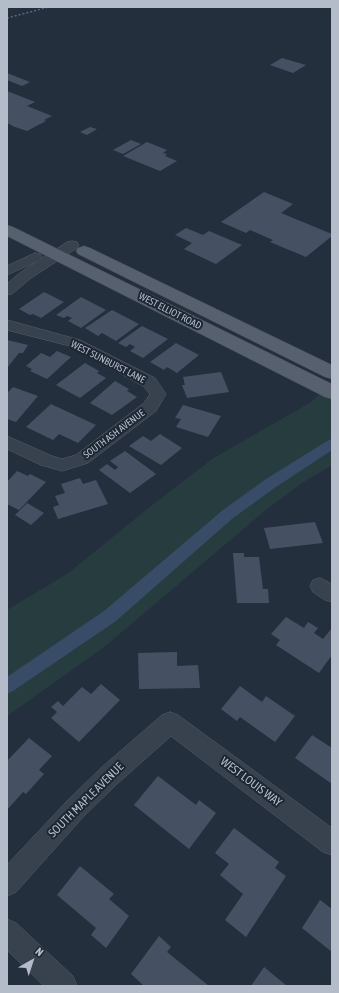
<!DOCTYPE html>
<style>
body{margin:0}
#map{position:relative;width:339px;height:993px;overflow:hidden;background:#242f3e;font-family:"Asap Condensed",sans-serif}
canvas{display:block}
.frame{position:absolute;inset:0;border:8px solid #b4bcc9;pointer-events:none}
.north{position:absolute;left:12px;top:941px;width:40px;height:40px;-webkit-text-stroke:3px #1d2633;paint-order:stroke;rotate:39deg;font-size:11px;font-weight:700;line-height:16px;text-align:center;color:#b4bcc9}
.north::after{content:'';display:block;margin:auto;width:14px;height:18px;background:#b4bcc9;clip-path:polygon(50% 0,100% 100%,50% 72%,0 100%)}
</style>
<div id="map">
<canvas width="339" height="993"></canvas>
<div class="frame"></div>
<div class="north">N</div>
</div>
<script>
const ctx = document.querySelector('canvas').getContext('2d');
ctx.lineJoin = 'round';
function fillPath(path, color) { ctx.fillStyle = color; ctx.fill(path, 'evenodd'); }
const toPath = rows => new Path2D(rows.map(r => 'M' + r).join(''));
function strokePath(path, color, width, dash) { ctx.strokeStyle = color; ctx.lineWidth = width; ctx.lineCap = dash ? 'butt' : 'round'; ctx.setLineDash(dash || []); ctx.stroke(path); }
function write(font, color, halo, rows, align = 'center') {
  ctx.font = font + ' "Asap Condensed",sans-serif'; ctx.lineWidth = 4; ctx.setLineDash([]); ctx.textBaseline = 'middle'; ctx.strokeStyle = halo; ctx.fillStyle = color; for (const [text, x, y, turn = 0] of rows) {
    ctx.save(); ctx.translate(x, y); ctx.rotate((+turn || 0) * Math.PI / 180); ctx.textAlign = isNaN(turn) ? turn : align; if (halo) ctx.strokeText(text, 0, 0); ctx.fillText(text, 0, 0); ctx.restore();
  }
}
fillPath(toPath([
 [321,393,332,399,332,465,302,483,267,509,103,648,7,716,7,610,67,574,151,506,212,459,311,402]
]), '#263c3f');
fillPath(toPath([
 [332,439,332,450,276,487,233,518,116,621,13,691,7,694,7,677,104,611,223,510,266,479,327,441,332,439]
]), '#394c67');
fillPath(toPath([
 [282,58,306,65,293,73,270,65],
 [7,73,30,82,22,86,7,80],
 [7,91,35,102,27,106,52,116,44,120,46,121,27,131,12,126,13,126,7,123],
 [90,127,97,129,87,135,80,132],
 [131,140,141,144,123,154,113,150],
 [147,142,167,150,163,153,167,154,165,156,177,161,160,171,123,156],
 [264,192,293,204,281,213,332,234,332,236,306,257,270,242,273,240,250,230,246,233,221,222],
 [186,228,203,235,209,231,242,245,216,264,184,249,192,243,175,235],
 [44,292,64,302,41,318,33,314,30,315,19,309],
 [81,297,106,310,81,328,68,321,72,318,67,316,64,318,56,315],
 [112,310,139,324,116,341,102,333,98,336,85,328],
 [142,326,168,339,143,358,130,351,135,347,130,344,126,347,118,343],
 [7,340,28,345,23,353,19,353,7,368],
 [176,343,199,355,177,373,167,367,164,370,150,362],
 [57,351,71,357,47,379,30,371,32,369,26,366,41,353,50,357],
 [85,363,99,371,97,373,106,378,80,398,56,385],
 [221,372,229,392,187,398,182,385,185,385,183,377],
 [115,381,129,389,127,391,137,397,112,415,90,403],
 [13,387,38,396,16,422,7,419,7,393],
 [51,404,96,425,78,443,59,434,53,440,26,427],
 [183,405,221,416,208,437,176,427,181,419,175,418],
 [160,434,182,448,161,465,129,446,143,436,151,441],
 [125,451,156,474,130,493,99,470,107,464,115,470,118,467,110,461],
 [17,471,28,476,30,474,46,482,19,510,7,504,7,482],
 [80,478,83,484,96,480,108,504,58,519,53,507,59,505,55,496,65,493,61,484],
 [27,503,44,513,31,525,15,515],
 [315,522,323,543,270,549,264,528],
 [233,553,244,553,244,557,259,557,263,589,268,589,269,603,237,603],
 [286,617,304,628,308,622,318,628,314,633,323,639,332,628,332,655,319,673,276,645,280,640,271,634],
 [177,652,177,666,198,665,200,688,139,689,138,653],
 [101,684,120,700,79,742,51,718,57,712,51,707,58,701,63,706,82,687,91,694],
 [240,686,262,702,266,696,295,716,275,742,240,717,237,721,221,709],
 [312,735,332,748,332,784,295,758],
 [29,738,52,756,39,770,44,774,26,794,23,792,7,810,7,761],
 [158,776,196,805,199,800,216,813,189,849,134,805],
 [234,828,279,862,275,868,286,876,246,937,225,920,243,894,220,875,229,864,215,853],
 [80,866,114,894,109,899,129,916,106,948,91,935,96,928,57,895],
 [320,900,332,909,332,952,302,928],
 [159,936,171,947,167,952,209,986,144,986,131,974],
 [264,967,287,986,251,986]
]), '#455162');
const minor = toPath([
 [72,241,77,242,79,245,77,248,31,278,12,294,7,295,7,284,21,272,67,242,72,241],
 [35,253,40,254,42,257,40,260,7,275,7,266,35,253],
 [7,320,80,340,155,378,166,394,156,411,88,463,62,471,41,465,7,449,7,436,52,456,62,459,76,455,144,403,150,394,143,386,70,346,7,330,7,320],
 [320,578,332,584,332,602,325,600,313,592,310,586,313,580,320,578],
 [170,712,178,715,332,828,332,855,323,852,171,736,117,784,84,816,16,892,7,896,7,865,68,800,101,768,162,715,170,712],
 [7,919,16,923,73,976,77,986,44,986,7,950,7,919]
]);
const major = toPath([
 [7,225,13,227,332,384,332,399,325,397,7,236,7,225],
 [84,246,90,248,332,365,332,379,325,377,78,254,76,251,78,248,84,246]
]);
strokePath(minor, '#565f6c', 1);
strokePath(major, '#414a57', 1);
fillPath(minor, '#38414e');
fillPath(major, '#56606e');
strokePath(toPath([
 [7,18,49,7]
]), '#5a6575', 1.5, [2, 2]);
write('10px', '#b4bcc9', '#1d2633', [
 ["WEST ELLIOT ROAD",170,311,27],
 ["WEST SUNBURST LANE",108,362,27],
 ["SOUTH ASH AVENUE",114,434,-37]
]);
write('12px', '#b4bcc9', '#1d2633', [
 ["WEST LOUIS WAY",251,782,37],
 ["SOUTH MAPLE AVENUE",86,800,-45]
]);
</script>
